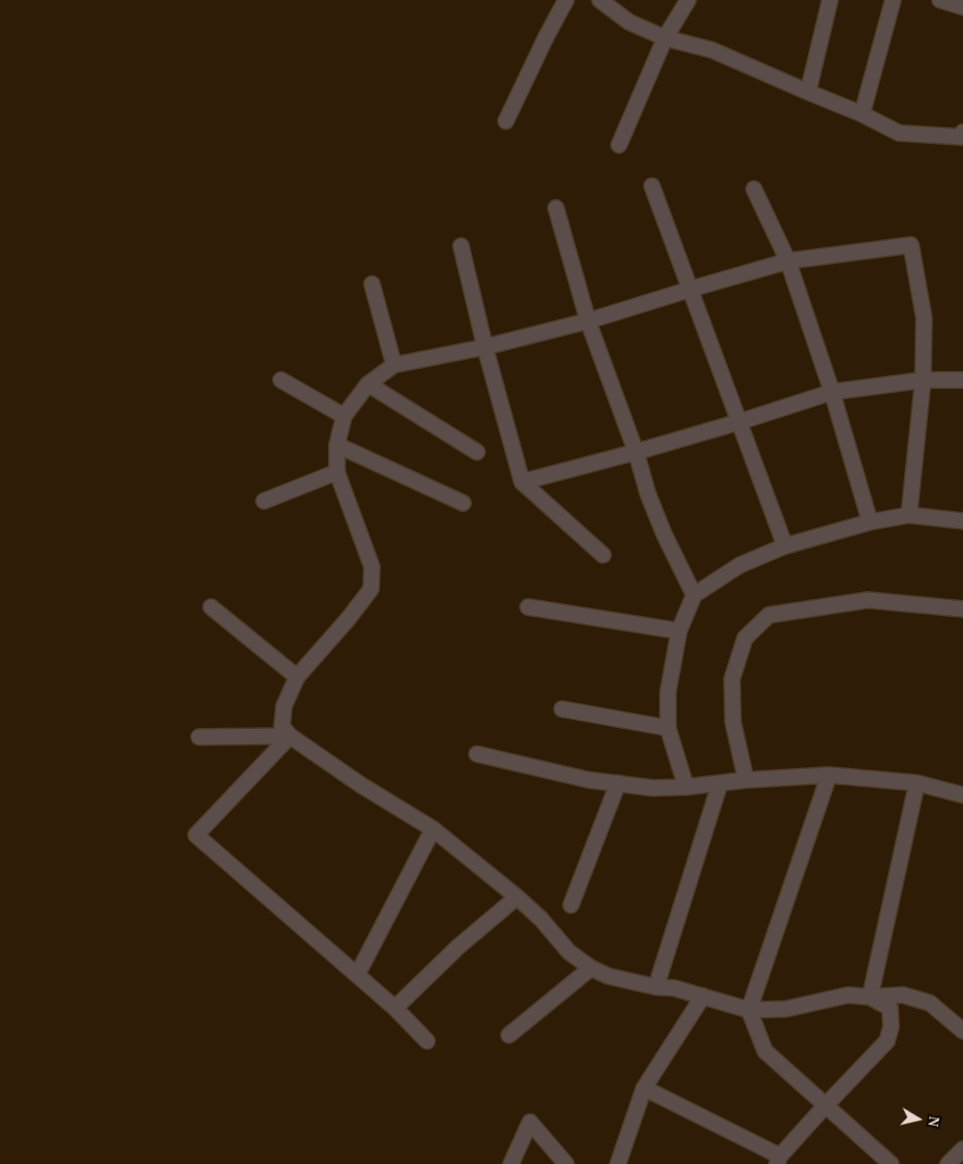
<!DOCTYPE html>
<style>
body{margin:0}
#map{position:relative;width:963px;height:1164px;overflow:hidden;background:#2f1c07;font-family:"Times New Roman",serif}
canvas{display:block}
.north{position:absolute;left:893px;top:1094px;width:50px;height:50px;-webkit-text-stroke:4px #110803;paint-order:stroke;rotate:99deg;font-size:14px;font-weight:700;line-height:20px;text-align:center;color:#e5d7cb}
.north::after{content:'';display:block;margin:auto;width:18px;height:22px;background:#e5d7cb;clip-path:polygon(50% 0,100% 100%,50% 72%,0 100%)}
</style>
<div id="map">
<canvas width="963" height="1164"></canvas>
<div class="north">N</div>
</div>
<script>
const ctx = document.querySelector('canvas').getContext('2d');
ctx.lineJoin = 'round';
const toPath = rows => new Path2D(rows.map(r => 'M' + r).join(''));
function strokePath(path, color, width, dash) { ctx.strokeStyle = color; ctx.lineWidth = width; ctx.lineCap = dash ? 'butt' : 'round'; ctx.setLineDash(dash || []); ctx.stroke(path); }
const minor = toPath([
 [600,0,629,22,665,38,712,50,808,92,862,114,899,133,962,137,963,132],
 [940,0,963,7],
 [808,92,830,0],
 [862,114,893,0],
 [506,121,546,37,566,0],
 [619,145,665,38,688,0],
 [652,186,785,546],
 [754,189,788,261,832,392,870,522],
 [556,208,588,321,636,452,648,494,664,534,694,595],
 [461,246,485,347,522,482,603,555],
 [372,284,394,365],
 [281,380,344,416],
 [368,384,477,452],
 [337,445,463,503],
 [522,482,636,452,739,422,832,392,923,380,963,380],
 [264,501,337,472],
 [211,607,297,677],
 [528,607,679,631],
 [562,709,668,728],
 [290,736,196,835,395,1008,427,1041],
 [199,737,290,736],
 [477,754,589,780,653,788,686,787,746,780,829,775,917,783,963,795],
 [829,775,749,1010,765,1051,891,1164],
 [746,780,733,722,732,679,745,638,769,615,868,600,963,609],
 [917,783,870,997,903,995,930,1003,963,1031],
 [686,787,668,728,668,692,679,631,694,595,740,565,785,546,870,522,909,515,963,521],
 [571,905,618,783],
 [357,975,433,829],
 [656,987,720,783],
 [395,1008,459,946,517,897],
 [509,1035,591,968],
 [644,1088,780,1156],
 [511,1164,530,1122,566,1164],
 [618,1164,644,1088,703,996],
 [777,1164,780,1156,825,1106,887,1041,891,1027,890,1008,870,997,848,995,786,1009,749,1010,674,988,656,987,608,976,591,968,569,952,541,919,517,897,433,829,361,785,290,736,282,726,284,706,297,677,348,619,371,589,372,567,337,472,337,445,344,416,368,384,394,365,485,347,588,321,691,289,788,261,911,245,924,318,923,380,909,515],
 [948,1164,963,1149]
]);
strokePath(minor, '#4c3a26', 18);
strokePath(minor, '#5b4d49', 15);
</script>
